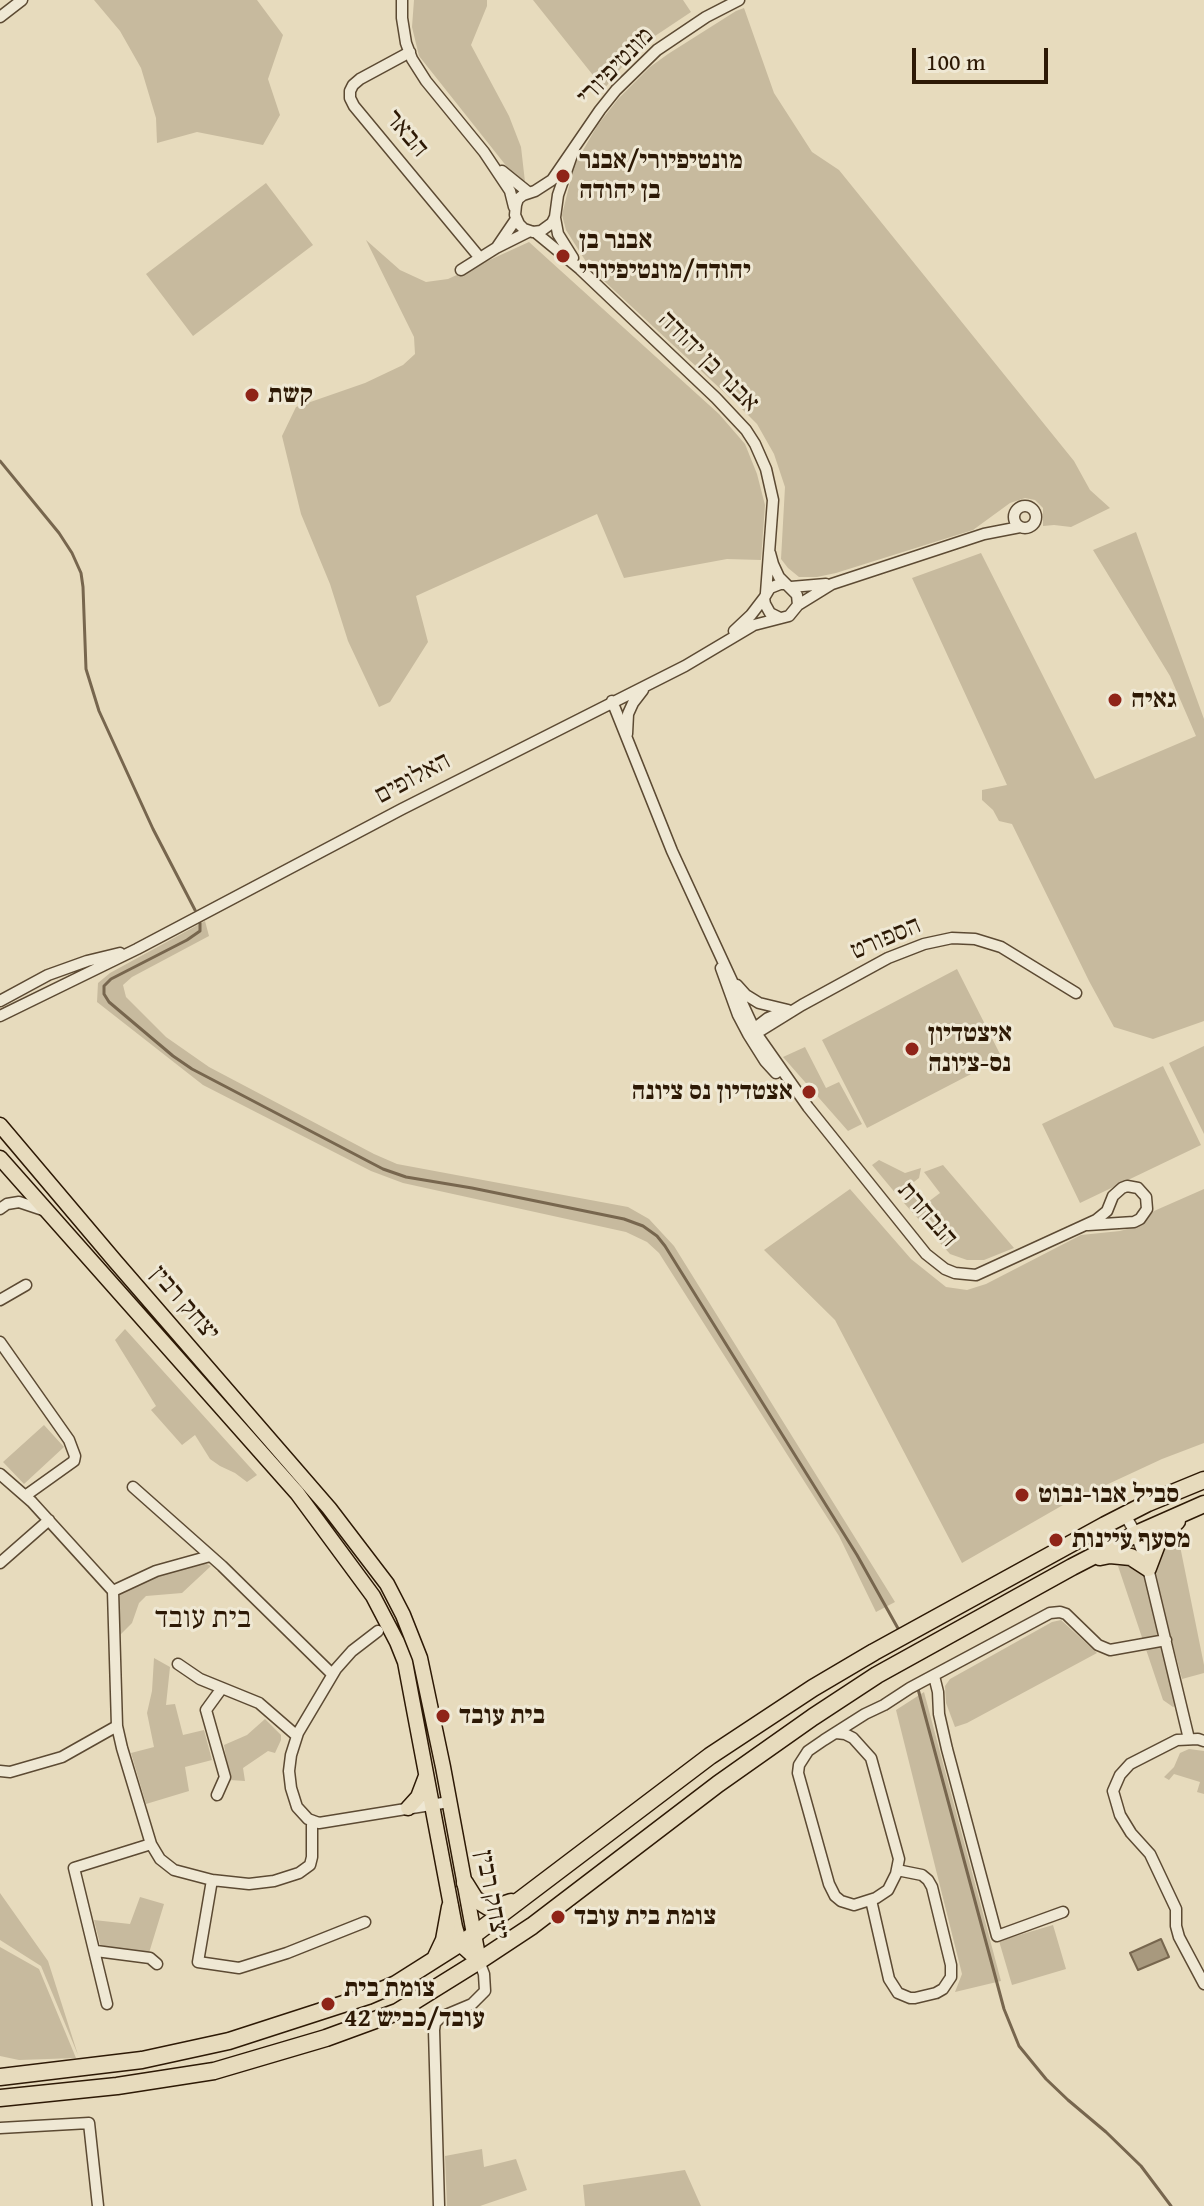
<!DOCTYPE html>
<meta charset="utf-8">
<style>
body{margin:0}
#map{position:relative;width:1204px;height:2206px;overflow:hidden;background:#e7dbbd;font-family:"Gentium Book Plus",serif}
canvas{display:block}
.scale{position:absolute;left:912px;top:48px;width:136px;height:36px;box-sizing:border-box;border:4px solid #2d1905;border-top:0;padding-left:10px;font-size:24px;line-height:28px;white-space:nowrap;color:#2d1905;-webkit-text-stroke:6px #efe8d4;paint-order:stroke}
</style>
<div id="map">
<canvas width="1204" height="2206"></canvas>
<div class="scale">100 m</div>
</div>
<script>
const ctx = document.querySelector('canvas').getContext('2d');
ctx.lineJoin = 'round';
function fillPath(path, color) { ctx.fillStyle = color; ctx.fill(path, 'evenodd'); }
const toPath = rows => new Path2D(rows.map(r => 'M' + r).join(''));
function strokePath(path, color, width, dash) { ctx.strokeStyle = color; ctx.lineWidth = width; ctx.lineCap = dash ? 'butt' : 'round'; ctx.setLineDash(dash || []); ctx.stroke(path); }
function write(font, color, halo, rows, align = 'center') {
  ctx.font = font + ' "Gentium Book Plus","Frank Ruhl Libre",serif'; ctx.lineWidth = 6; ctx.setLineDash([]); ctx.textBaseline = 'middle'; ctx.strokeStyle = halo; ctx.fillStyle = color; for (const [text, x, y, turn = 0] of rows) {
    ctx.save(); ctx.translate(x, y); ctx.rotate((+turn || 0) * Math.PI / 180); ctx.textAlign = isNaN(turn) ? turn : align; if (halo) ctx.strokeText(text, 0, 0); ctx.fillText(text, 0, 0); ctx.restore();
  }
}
fillPath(toPath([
 [94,0,257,0,283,35,268,79,280,115,263,145,197,132,157,143,156,118,141,68,120,31],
 [414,0,487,0,487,6,471,45,509,116,521,147,525,182,519,182,419,56,412,27],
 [533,0,683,0,691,12,652,38,622,67,604,89],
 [744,8,774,93,812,152,839,170,1074,461,1090,490,1110,508,1071,527,1054,525,1043,526,1043,508,1035,500,1025,498,1010,503,973,530,836,573,817,577,799,577,788,568,781,559,785,487,774,454,757,424,740,407,590,268,566,230,562,215,574,166,597,126,618,99,650,67,668,54,736,11],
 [266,183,313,245,193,336,146,274],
 [366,240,400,270,426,282,448,279,529,242,719,414,745,444,757,474,765,505,761,560,727,559,624,578,597,514,416,596,428,642,390,702,379,707,348,641,330,584,301,514,282,436,296,407,365,383,403,365,415,354,414,337],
 [1136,532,1204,719,1204,1021,1153,1039,1114,1027,1089,981,1012,824,999,821,993,810,982,800,982,790,1007,785,912,578,981,553,1095,779,1196,736,1170,676,1093,550],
 [205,921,209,936,132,977,123,985,126,997,166,1037,209,1067,374,1154,397,1164,628,1207,649,1219,674,1246,895,1602,876,1612,839,1536,659,1253,647,1242,626,1232,403,1183,371,1171,203,1085,97,1002,98,983,110,973],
 [957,969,1002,1058,867,1128,822,1040],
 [1204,1046,1204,1134,1169,1063],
 [805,1047,826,1088,839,1082,862,1124,848,1131,783,1057],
 [1163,1066,1201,1145,1080,1203,1042,1124],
 [879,1160,905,1173,921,1168,919,1178,897,1195,872,1165],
 [943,1165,1014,1248,984,1260,967,1260,950,1254,904,1203,915,1193,924,1205,940,1193,924,1172],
 [850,1189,911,1259,946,1287,967,1290,986,1284,1081,1235,1120,1231,1138,1226,1154,1211,1204,1189,1204,1443,1162,1459,1063,1505,962,1563,835,1320,764,1250],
 [125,1329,257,1475,247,1482,235,1473,220,1466,210,1459,195,1435,182,1445,151,1410,156,1406,115,1340],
 [44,1425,64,1447,24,1484,3,1462],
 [1166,1541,1179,1541,1204,1665,1204,1673,1182,1679,1154,1574],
 [200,1561,211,1566,182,1593,146,1596,139,1603,132,1623,120,1635,118,1603,120,1593,149,1578],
 [1128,1564,1137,1567,1144,1575,1177,1705,1173,1707,1163,1700,1118,1566],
 [1061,1620,1097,1653,967,1723,955,1727,946,1703,945,1686,950,1679,1052,1622],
 [154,1658,170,1667,166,1705,175,1704,183,1735,204,1730,212,1760,185,1767,189,1791,146,1804,131,1753,154,1747,147,1713,152,1691],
 [924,1692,1001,1981,955,1992,962,1974,896,1710],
 [265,1719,281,1735,281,1740,275,1753,268,1751,243,1768,245,1781,230,1780,224,1745,247,1735],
 [1189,1749,1204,1751,1204,1794,1197,1792,1200,1782,1174,1774,1169,1780,1164,1777,1174,1767,1180,1753],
 [0,1893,48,1961,78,2055,41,1966,0,1940],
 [140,1897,164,1904,149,1953,101,1948,94,1920,130,1924],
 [1053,1925,1066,1969,1012,1985,999,1941],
 [0,1947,39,1969,76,2058,19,2060,0,2056],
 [482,2149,484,2167,516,2159,527,2190,480,2206,447,2206,445,2156],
 [685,2170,701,2206,585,2206,583,2185]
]), '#c7ba9e');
const water = toPath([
 [1161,1939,1169,1957,1138,1970,1130,1953,1161,1939]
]);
fillPath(water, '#a8997e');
strokePath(water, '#77664e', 2);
strokePath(toPath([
 [0,461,59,533,72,553,81,573,83,587,86,669,99,711,153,829,195,910],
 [200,923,200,931,187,940,111,979,104,986,104,994,109,1002,173,1056,192,1069,383,1169,406,1177,472,1188,624,1219,643,1226,657,1236,665,1246,857,1555,900,1632],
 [918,1689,1004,2009,1019,2046,1046,2079,1068,2100,1106,2132,1141,2166,1171,2206]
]), '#77664e', 3);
const minor = toPath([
 [402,0,402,18,406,43,412,59,426,81,484,152,510,191,514,207],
 [0,17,22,0],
 [410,52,360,79,353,85,350,91,350,98,354,106,480,258],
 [574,149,558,195,555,217,552,223,541,231,533,232,524,229,519,224,515,215,516,205,518,199,523,195,535,191,552,180,600,110,616,90,657,50,706,17,739,0],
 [502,171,528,192],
 [555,218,558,234,573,258],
 [535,232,580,269,716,398,746,430,755,444,766,469,773,500,766,593],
 [497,247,516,219],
 [461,270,496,248,530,231],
 '1014 517a11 11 0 1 1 22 0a11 11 0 1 1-22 0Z',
 [791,587,826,584],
 [798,605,832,584,984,534,1020,527],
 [780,618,770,613,765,604,764,598,770,588,780,584,786,584],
 [734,631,751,615,764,598],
 [612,701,672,851,756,1033,808,1107,926,1254,945,1269,955,1273,976,1275,1096,1220,1107,1211,1113,1196,1122,1188,1127,1186,1138,1188,1146,1197,1147,1209,1140,1219,1134,1222,1088,1225],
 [627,734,628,714,633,703,643,690],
 [721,968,738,1015,748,1034,765,1061,776,1073],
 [737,985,746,995,759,1003,788,1010],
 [0,1001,48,975,87,961,120,953],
 [0,1016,137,949,402,809,685,666,754,625,789,616,798,605,797,595,779,577,773,564,770,553],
 [751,1031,768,1018,785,1011],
 [748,1034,760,1031,802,1005,888,958,924,944,952,938,975,939,1001,947,1076,993],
 [0,1209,7,1204,19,1202,43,1210],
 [0,1300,26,1285],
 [0,1342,69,1440,75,1456,74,1461,25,1496],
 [0,1474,32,1502,113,1591,117,1726,122,1748,151,1844,160,1859,174,1870,212,1880,249,1884,274,1881,299,1873,310,1865,312,1857,312,1822],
 [133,1487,222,1566,332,1674],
 [1125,1515,1136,1534,1148,1568,1189,1739],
 [0,1563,49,1520],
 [113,1591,156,1571,210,1556],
 [378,1631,352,1651,336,1669,298,1733,291,1755,289,1771,291,1788,297,1807,308,1819,319,1823,449,1802],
 [178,1664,200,1679,259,1703,297,1736],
 [934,1676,938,1692,939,1714,947,1749,997,1936,1063,1912],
 [836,1733,845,1734,853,1738,871,1758,899,1859,896,1874,888,1890,876,1898,854,1905,841,1901,835,1896,829,1884,798,1773,799,1765,808,1751,824,1740,865,1714,884,1705,910,1688,1050,1613,1060,1612,1066,1614,1098,1645,1110,1650,1166,1640],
 [1204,1741,1198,1739,1177,1740,1130,1764,1120,1775,1113,1791,1120,1815,1131,1833,1150,1854,1176,1909,1176,1926,1179,1937,1204,1984],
 [0,1771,10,1772,62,1757,117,1726],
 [217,1795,225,1777,206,1710,222,1688],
 [212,1880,198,1962,239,1968,287,1953,365,1922],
 [871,1900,889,1979,898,1993,910,1998,915,1998,936,1993,943,1989,951,1977,951,1965,932,1887,928,1880,922,1875,897,1870],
 [96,1951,150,1958,157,1964],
 [107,2004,74,1868,151,1844],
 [0,2128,89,2123,98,2206],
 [439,2206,434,2030,435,2023,441,2017,472,2004,485,1991,484,1974,479,1961]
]);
const major = toPath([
 [0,1125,115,1261,329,1508,387,1584,403,1615,420,1658,443,1767,479,1961],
 [0,1158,297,1493,373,1596,397,1642,405,1662,455,1927,460,1944,479,1961],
 [408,1808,418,1797,426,1776]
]);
const highway = toPath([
 [1100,1557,1110,1555,1131,1557,1148,1568,1159,1539,1177,1521],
 [465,1883,475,1899,488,1907,496,1907,511,1902],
 [435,1959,444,1940,450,1907],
 [0,2077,142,2060,229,2041,368,1996,396,1984,475,1934,710,1756,813,1688,874,1652,1105,1525,1148,1503,1204,1480],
 [0,2098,117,2086,214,2071,326,2038,397,2012,479,1961,532,1926,718,1784,813,1717,877,1675,1072,1567,1136,1534,1204,1504]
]);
strokePath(minor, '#5c4a33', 13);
strokePath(major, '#2d1905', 17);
strokePath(highway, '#2d1905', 19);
strokePath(minor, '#efe8d4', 10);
strokePath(major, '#e7dbbd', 14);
strokePath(highway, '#e7dbbd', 16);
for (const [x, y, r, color] of [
 [563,176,8,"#8f2418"],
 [563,256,8,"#8f2418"],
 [252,395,8,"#8f2418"],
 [1115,700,8,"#8f2418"],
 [912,1049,8,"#8f2418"],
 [809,1092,8,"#8f2418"],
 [1022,1495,8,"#8f2418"],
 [1056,1540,8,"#8f2418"],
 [443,1716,8,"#8f2418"],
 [558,1917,8,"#8f2418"],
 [328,2004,8,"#8f2418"]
]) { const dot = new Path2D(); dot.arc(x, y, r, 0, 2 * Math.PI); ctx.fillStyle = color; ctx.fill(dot); strokePath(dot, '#efe8d4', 3); }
write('26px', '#2d1905', '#efe8d4', [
 ["מונטיפיורי",616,67,-46],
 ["הבאר",406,134,50],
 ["אבנר בן יהודה",708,362,45],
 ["האלופים",413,779,-28],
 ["הספורט",886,939,-23],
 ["הנבחרת",927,1215,49],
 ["יצחק רבין",184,1304,49],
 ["יצחק רבין",491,1895,79]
]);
write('bold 26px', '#2d1905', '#efe8d4', [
 ["מונטיפיורי/אבנר",579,161],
 ["בן יהודה",579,191],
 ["אבנר בן",579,241],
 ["יהודה/מונטיפיורי",579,271],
 ["קשת",268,395],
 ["גאיה",1131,700],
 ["איצטדיון",928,1034],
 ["נס-ציונה",928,1064],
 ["אצטדיון נס ציונה",793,1092,"right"],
 ["סביל אבו-נבוט",1038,1495],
 ["מסעף עיינות",1072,1540],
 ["בית עובד",459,1716],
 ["צומת בית עובד",574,1917],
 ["צומת בית",344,1989],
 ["עובד/כביש 42",344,2019]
], 'left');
write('30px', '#2d1905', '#efe8d4', [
 ["בית עובד",203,1619]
]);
</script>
